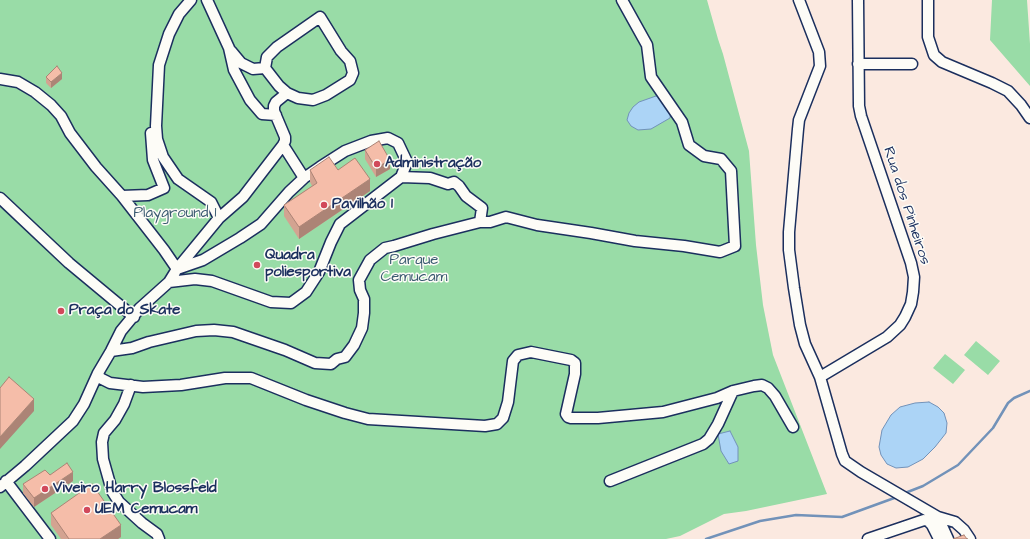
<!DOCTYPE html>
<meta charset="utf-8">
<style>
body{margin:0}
canvas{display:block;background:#fbe9e0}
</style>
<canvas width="1030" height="539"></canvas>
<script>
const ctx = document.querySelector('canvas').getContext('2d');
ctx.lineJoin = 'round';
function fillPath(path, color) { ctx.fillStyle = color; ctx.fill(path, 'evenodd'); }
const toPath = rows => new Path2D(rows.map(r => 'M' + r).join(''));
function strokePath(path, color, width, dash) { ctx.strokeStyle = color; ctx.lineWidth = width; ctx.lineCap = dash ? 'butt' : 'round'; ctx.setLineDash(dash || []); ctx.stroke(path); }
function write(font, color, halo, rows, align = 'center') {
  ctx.font = font + ' "Architects Daughter",sans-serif'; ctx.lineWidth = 3; ctx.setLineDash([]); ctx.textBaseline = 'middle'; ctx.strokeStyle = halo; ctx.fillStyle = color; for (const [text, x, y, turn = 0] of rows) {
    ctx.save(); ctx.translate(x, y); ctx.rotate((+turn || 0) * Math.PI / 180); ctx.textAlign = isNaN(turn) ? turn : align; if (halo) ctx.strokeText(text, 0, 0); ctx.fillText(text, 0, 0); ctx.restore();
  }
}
fillPath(toPath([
 [0,0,707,0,718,39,723,54,749,151,756,245,763,305,773,355,827,494,746,511,724,514,680,536,666,539,0,539],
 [992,0,1027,0,1030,44,1030,86,990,40],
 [976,341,1000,361,988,375,964,355],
 [945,354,965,370,953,384,933,368]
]), '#99dca7');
const water = toPath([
 [656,96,663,97,671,109,670,118,651,129,638,130,631,126,627,120,629,113,633,107,639,102,656,96],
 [929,402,938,407,944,413,947,423,946,433,935,447,923,459,908,467,896,468,887,464,881,455,879,447,882,430,891,415,900,407,915,403,929,402],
 [730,431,738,447,738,461,729,464,721,451,718,434,730,431]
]);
fillPath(water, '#acd4f6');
strokePath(water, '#7292b9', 1);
strokePath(toPath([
 [905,493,923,486,958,465,993,428,1008,403,1014,398,1030,391],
 [706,539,760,521,796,515,842,517,897,497]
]), '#7292b9', 2.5);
const minor = toPath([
 [191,0,179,14,169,34,159,65,156,126,157,139,163,157,178,179,211,202,219,218],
 [207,0,229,48,234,70,250,100,262,114,276,115],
 [799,0,819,52,820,66,799,120,798,129,789,232,789,250,794,288,800,325,805,344,820,377,842,454,845,461,861,472,938,517,955,522,964,530,970,539],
 [928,0,928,37,934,55,942,62,992,83,1008,91,1021,105,1030,118],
 [320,17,341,51,350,61,353,73,350,80,326,95,313,100,298,98,287,93,279,86,265,68,267,57,277,47,320,17],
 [231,51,241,63,253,69,265,68],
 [858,64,912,64],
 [0,79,18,82,35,92,51,105,61,116,70,133,96,167,122,196,164,250,177,269,203,260,240,238,261,224,289,192,304,178,320,167,345,151,371,141,388,138,398,143,407,162,401,177,340,224,331,242,319,272,306,292,291,303,271,302,212,281,195,279,169,282],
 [283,145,304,178],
 [401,177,430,178,448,184,454,182,459,186,466,196,482,208,480,222],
 [122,196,148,195,164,188,153,160,151,133],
 [0,198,69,263,134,317],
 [111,351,132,348,149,342,196,331,214,330,233,332,285,350,315,363,331,364,337,359,345,357,354,345,362,328,364,313,364,299,360,290,359,280,370,260,385,248,394,246,433,234,480,222,490,222,506,217,537,225,591,233,635,241,684,246,720,252,735,246,731,171,721,159,704,156,689,145,682,122,651,77,647,45,622,0],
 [98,373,100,378,110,383,143,387,181,385,225,378,251,378,306,400,345,413,368,419,485,426,497,424,503,418,508,402,513,361,518,355,531,352,571,360,575,363,575,374,566,414,568,417,571,418,598,418,663,412,717,398,733,391,754,386,762,385,768,388,775,396,793,427],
 [820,377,887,337,900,325,905,317,911,304,913,292,914,277,911,263,861,116,859,106,858,0],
 [131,385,124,404,115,420,104,433,102,442,103,459,112,491,119,502,142,523,157,534,159,539],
 [6,481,50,539],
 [610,481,703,444,709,439,718,424,733,391],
 [0,487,25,466,73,421,84,404,98,373,111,351,121,331,140,308,169,282,177,269,219,218,243,197,283,145,285,141,285,137,274,111,274,106,276,102,287,93],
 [938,517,948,539],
 [868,539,924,520,928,521,932,525,939,539]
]);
strokePath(minor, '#1b2f5e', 13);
strokePath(minor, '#fdfcf7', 10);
fillPath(toPath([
 [46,77,62,79,51,88,46,83],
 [365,150,390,169,376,177,365,159],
 [310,170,338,170,370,191,299,239,284,216,284,205,312,186,310,182],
 [50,475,73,481,34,507,23,493,23,484],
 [51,513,121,537,118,539,61,539,51,525]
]), '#d3a391');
fillPath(toPath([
 [62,73,62,79,51,88,51,82],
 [390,160,390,169,376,177,376,168],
 [370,179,370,191,299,239,299,227],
 [34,399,34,411,0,449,0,437],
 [73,472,73,481,34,507,34,498],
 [121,525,121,537,118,539,100,539]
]), '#ac8476');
const building = toPath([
 [57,66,62,73,51,82,46,77,57,66],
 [379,141,390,160,376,168,365,150,379,141],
 [329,157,338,170,355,158,370,179,299,227,284,205,317,183,310,170,329,157],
 [9,377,34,399,0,437,0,388,9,377],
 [67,463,73,472,34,498,23,484,45,470,50,475,67,463],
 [92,484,121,525,100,539,69,539,51,513,92,484],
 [964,535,967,539,968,539,953,539,964,535]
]);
fillPath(building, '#f5bda9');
strokePath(building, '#ac8476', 1);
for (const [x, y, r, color] of [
 [377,164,4,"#d1495b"],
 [324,205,4,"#d1495b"],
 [257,265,4,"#d1495b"],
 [61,311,4,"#d1495b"],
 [45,489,4,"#d1495b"],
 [87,510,4,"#d1495b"]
]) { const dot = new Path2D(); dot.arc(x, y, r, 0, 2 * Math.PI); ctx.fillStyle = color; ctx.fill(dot); strokePath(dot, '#fdfcf7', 1.5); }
write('bold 15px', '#1b2f5e', '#fdfcf7', [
 ["Administração",385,164],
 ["Pavilhão 1",332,205],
 ["Quadra",265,256],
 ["poliesportiva",265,273],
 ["Praça do Skate",69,311],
 ["Viveiro Harry Blossfeld",53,489],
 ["UEM Cemucam",95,510]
], 'left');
write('15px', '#1b2f5e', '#fdfcf7', [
 ["Rua dos Pinheiros",906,206,72]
]);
write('15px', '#3a5a70', '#fdfcf7', [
 ["Playground 1",175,214],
 ["Parque",414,261],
 ["Cemucam",414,278]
]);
</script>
